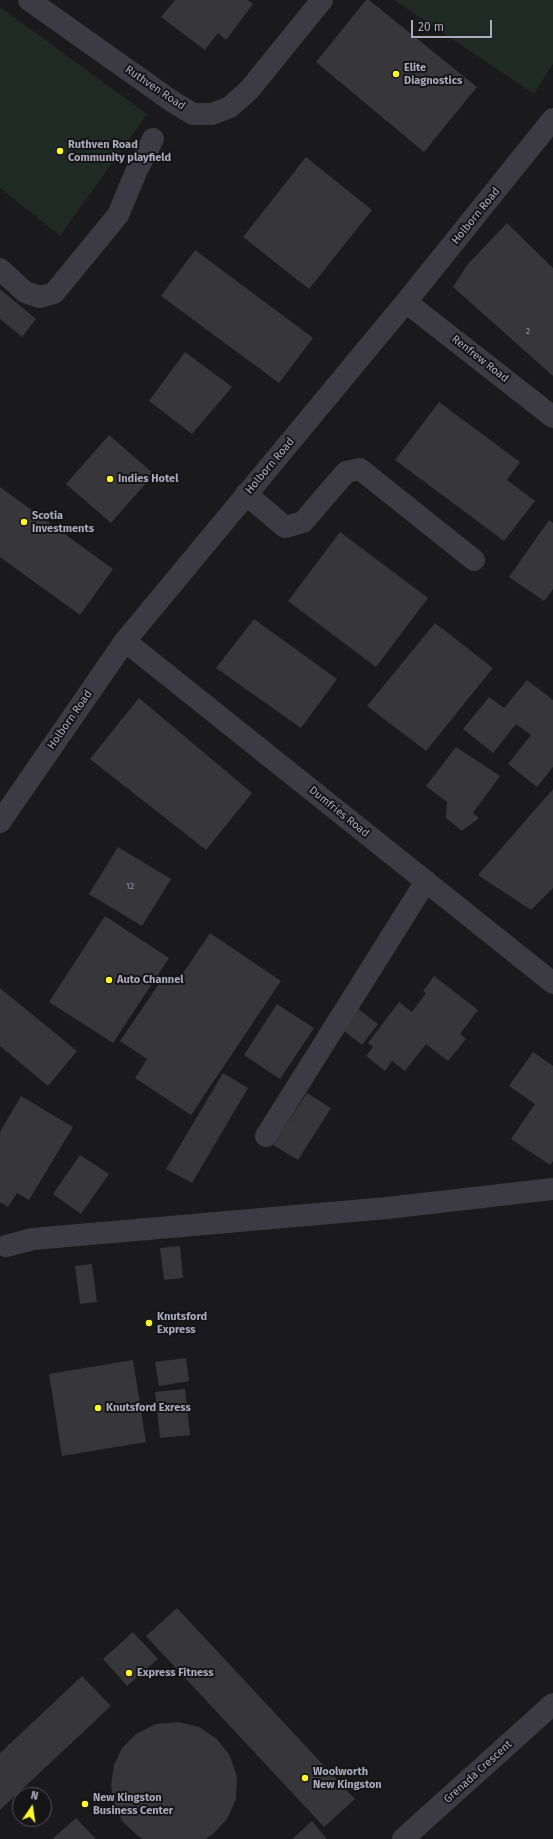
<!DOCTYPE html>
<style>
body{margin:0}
#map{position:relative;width:553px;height:1839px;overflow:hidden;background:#1a191b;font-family:"Fira Sans",sans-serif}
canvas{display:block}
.north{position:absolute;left:12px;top:1787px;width:40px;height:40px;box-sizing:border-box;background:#151416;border:1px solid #515058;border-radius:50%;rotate:13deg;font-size:11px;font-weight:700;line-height:16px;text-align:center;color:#aaaabc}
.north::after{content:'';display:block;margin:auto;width:14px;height:18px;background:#fff82d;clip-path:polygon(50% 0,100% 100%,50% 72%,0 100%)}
.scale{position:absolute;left:411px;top:20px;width:81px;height:18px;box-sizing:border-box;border:2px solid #aaaabc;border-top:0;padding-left:5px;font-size:12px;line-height:14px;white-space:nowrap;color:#aaaabc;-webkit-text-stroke:3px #151416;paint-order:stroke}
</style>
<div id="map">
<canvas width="553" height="1839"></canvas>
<div class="north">N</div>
<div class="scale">20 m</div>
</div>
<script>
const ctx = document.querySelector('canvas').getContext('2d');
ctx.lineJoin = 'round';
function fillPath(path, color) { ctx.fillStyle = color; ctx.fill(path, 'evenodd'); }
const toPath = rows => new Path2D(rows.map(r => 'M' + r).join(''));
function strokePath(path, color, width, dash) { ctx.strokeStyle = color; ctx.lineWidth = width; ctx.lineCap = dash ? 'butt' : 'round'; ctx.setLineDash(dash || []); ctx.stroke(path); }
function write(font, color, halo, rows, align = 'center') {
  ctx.font = font + ' "Fira Sans",sans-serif'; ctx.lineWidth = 4; ctx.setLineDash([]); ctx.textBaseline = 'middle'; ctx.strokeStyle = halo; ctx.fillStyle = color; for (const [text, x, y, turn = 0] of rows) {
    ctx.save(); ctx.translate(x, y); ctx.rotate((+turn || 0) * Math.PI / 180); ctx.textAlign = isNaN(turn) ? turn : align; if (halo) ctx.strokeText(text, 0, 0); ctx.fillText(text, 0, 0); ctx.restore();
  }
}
fillPath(toPath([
 [394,0,553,0,553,64,534,94],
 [0,7,147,114,60,236,0,188]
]), '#202a24');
fillPath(toPath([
 [175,0,248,0,253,4,226,40,218,33,205,50,161,17],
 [366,0,369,0,477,87,424,152,316,62],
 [306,157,372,210,309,289,243,237],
 [507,223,553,268,553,376,453,287,468,264],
 [195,250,313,338,279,383,161,296],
 [0,289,36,319,22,337,0,319],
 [185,352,232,387,192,434,149,401],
 [439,402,520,462,507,480,535,501,504,541,395,460],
 [109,435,154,474,111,523,66,484],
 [0,487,113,569,80,615,0,557],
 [549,520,553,523,553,589,544,601,509,577],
 [340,532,428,598,376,667,288,601],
 [254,619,337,679,301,728,216,668],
 [435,623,493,668,426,751,367,706],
 [527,680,553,700,553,767,537,787,508,764,531,735,516,724,493,753,463,729,489,697,504,708],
 [139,698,252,793,206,850,90,759],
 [456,747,500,776,473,813,479,818,462,831,446,818,447,802,426,786],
 [553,789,553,888,531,910,478,875],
 [118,847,171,879,142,926,89,894],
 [105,916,169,958,113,1043,49,1002],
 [210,933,281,981,191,1115,135,1078,147,1059,120,1041,163,978,175,985],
 [434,976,478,1010,460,1034,466,1039,448,1061,426,1044,405,1071,392,1061,385,1071,366,1056,373,1047,368,1043,399,1002,412,1012,426,993,423,991],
 [0,988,77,1051,48,1086,0,1046],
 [277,1004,314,1028,280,1079,244,1055],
 [356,1007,378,1024,362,1045,340,1028],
 [533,1052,553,1066,553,1161,550,1165,511,1139,535,1104,509,1086],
 [223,1073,248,1088,192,1183,166,1169],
 [307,1093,331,1108,298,1160,273,1145],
 [21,1096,73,1127,29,1200,17,1193,8,1207,0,1202,0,1132],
 [80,1155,109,1174,81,1214,53,1194],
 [180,1246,183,1278,164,1280,160,1248],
 [92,1264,97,1302,80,1304,75,1266],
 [186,1358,189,1381,159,1386,155,1362],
 [133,1360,146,1442,62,1456,49,1374],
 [185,1389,190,1435,160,1438,155,1392],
 [177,1608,355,1799,324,1827,146,1636],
 [133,1632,158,1659,127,1686,103,1659],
 [82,1676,111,1706,0,1810,0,1753],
 [178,1722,199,1727,217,1739,230,1756,237,1777,236,1799,227,1819,212,1835,205,1839,143,1839,138,1836,123,1822,114,1805,111,1785,114,1765,122,1748,136,1734,156,1724],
 [76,1818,96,1839,52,1839],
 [312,1821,327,1839,292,1839]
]), '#37363a');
strokePath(toPath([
 [29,0,173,102,193,114,212,114,230,107,249,90,322,0],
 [0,269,25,292,40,297,54,293,118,215,136,172,153,139],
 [406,302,553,417],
 [246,494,285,527,303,522,346,472,360,469,474,560],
 [125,641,553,983],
 [0,822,125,641,406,302,553,119],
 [266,1136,426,881],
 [6,1246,33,1239,387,1208,553,1189],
 [403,1839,553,1704]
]), '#3c3b43', 22);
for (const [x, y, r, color] of [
 [396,74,4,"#fff82d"],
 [60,151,4,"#fff82d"],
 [110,479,4,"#fff82d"],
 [24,522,4,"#fff82d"],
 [109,980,4,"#fff82d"],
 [149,1323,4,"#fff82d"],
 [98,1408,4,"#fff82d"],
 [129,1673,4,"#fff82d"],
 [305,1778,4,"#fff82d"],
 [85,1804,4,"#fff82d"]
]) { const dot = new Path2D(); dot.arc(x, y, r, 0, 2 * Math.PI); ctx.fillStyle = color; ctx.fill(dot); strokePath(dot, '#151416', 1.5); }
write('9px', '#8d8d9c', null, [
 ["2",528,331],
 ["12",130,886]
]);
write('bold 11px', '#aaaabc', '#151416', [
 ["Elite",404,68],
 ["Diagnostics",404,81],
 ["Ruthven Road",68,145],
 ["Community playfield",68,158],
 ["Indies Hotel",118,479],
 ["Scotia",32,516],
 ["Investments",32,529],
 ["Auto Channel",117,980],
 ["Knutsford",157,1317],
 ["Express",157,1330],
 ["Knutsford Exress",106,1408],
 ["Express Fitness",137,1673],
 ["Woolworth",313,1772],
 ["New Kingston",313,1785],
 ["New Kingston",93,1798],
 ["Business Center",93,1811]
], 'left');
write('11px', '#aaaabc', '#151416', [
 ["Ruthven Road",155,88,34],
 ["Holborn Road",476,216,-51],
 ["Renfrew Road",480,359,38],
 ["Holborn Road",270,466,-50],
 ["Holborn Road",70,720,-55],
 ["Dumfries Road",339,812,39],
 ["Grenada Crescent",478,1772,-42]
]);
</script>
